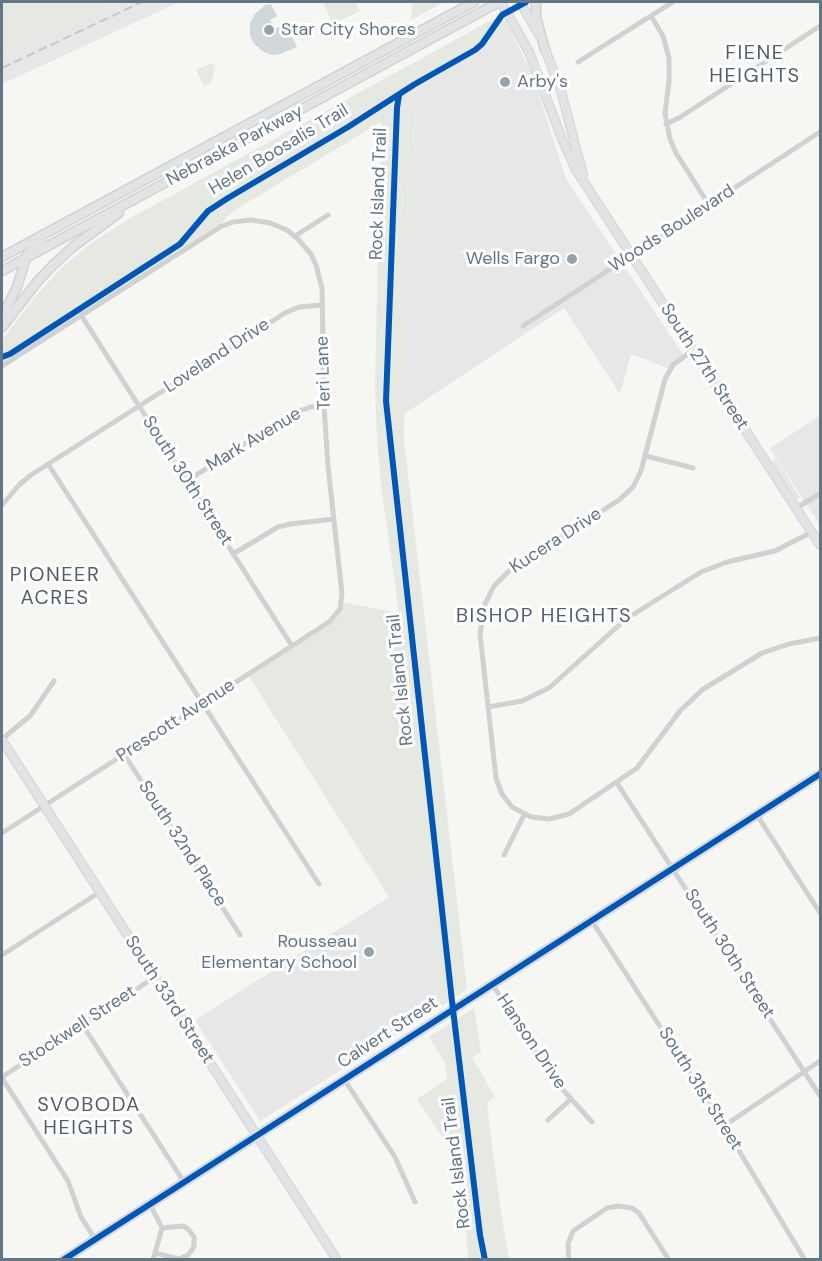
<!DOCTYPE html>
<style>
body{margin:0}
#map{position:relative;width:822px;height:1261px;overflow:hidden;background:#f6f6f3;font-family:"DM Sans",sans-serif}
canvas{display:block}
.frame{position:absolute;inset:0;border:3px solid #627687;pointer-events:none}
</style>
<div id="map">
<canvas width="822" height="1261"></canvas>
<div class="frame"></div>
</div>
<script>
const ctx = document.querySelector('canvas').getContext('2d');
ctx.lineJoin = 'round';
function fillPath(path, color) { ctx.fillStyle = color; ctx.fill(path, 'evenodd'); }
const toPath = rows => new Path2D(rows.map(r => 'M' + r).join(''));
function strokePath(path, color, width, dash) { ctx.strokeStyle = color; ctx.lineWidth = width; ctx.lineCap = dash ? 'butt' : 'round'; ctx.setLineDash(dash || []); ctx.stroke(path); }
function write(font, color, halo, rows, align = 'center') {
  ctx.font = font + ' "DM Sans",sans-serif'; ctx.lineWidth = 6; ctx.setLineDash([]); ctx.textBaseline = 'middle'; ctx.strokeStyle = halo; ctx.fillStyle = color; for (const [text, x, y, turn = 0] of rows) {
    ctx.save(); ctx.translate(x, y); ctx.rotate((+turn || 0) * Math.PI / 180); ctx.textAlign = isNaN(turn) ? turn : align; if (halo) ctx.strokeText(text, 0, 0); ctx.fillText(text, 0, 0); ctx.restore();
  }
}
fillPath(toPath([
 [118,2,179,2,2,84,2,56],
 [510,29,533,76,566,179,684,356,670,369,631,354,620,394,564,308,404,414,409,103,413,91],
 [820,416,820,525,770,448],
 [429,872,440,1007,260,1121,195,1020]
]), '#e6e7e6');
fillPath(toPath([
 [2,2,118,2,2,56],
 [323,2,355,2,360,11,333,24],
 [412,2,444,2,411,20],
 [497,17,505,21,510,29,414,90,414,100,409,103,404,439,467,989,440,1007,429,873,389,897,248,675,329,622,341,602,399,613,381,485,377,439,375,386,381,122,232,212,216,229,2,366,2,340,36,296,61,268,90,244,127,220],
 [212,63,215,68,211,83,204,86,196,70],
 [775,457,800,497,798,499,792,494,773,464],
 [474,1008,481,1052,472,1058,495,1097,487,1102,490,1129,501,1213,509,1259,468,1259,461,1165,417,1099,447,1079,445,1063,429,1037]
]), '#e5e9e1');
fillPath(toPath([
 [271,4,277,16,270,20,275,29,286,24,297,47,280,54,272,55,264,52,254,44,250,36,250,23,255,14,265,5]
]), '#d0d8da');
const secondary = toPath([
 [501,2,529,52,562,139,576,170,820,545],
 [520,2,539,35],
 [544,46,561,91,583,175],
 [2,740,337,1260],
 [63,1260,820,774]
]);
const primary = toPath([
 [536,2,536,17,545,50],
 [2,257,474,2],
 [2,271,499,2],
 [2,317,17,287,27,255,41,241],
 [2,327,37,282,54,264,74,246,119,213]
]);
strokePath(secondary, '#d3d4d4', 10);
strokePath(primary, '#d1d2d2', 11);
strokePath(toPath([
 [651,16,663,36,669,58,669,81,665,113,670,139,676,153,709,205],
 [578,62,673,2],
 [666,124,679,118,820,26],
 [295,236,328,215],
 [81,315,292,646],
 [523,326,820,132],
 [693,350,673,365,665,379,641,471,633,487,619,500,510,570,494,586,485,604,480,634,496,778,502,794,512,807,531,817,549,819,569,814,637,768,680,711,702,690,762,653,789,644,820,638],
 [2,366,222,226,233,222,251,220,270,223,287,230,298,239,311,254,316,265,322,288,324,406,328,466,342,594,340,609,329,622,2,833],
 [646,456,693,468],
 [48,464,319,884],
 [187,481,293,413,311,407,324,406],
 [2,505,19,485,31,475,285,313,299,307,322,305],
 [796,508,820,494],
 [233,554,278,527,290,524,334,519],
 [488,707,522,701,549,688,626,619,701,572,727,562,775,551,812,532],
 [2,739,30,716,54,681],
 [124,754,240,935],
 [617,783,820,1096],
 [757,815,820,913],
 [504,855,524,815],
 [592,921,724,1126,805,1260],
 [2,955,100,892],
 [492,984,555,1081,592,1122],
 [82,1024,184,1182],
 [2,1077,155,977],
 [2,1078,68,1181,81,1217,95,1239],
 [344,1079,395,1157,415,1202],
 [548,1120,571,1099],
 [724,1126,820,1061],
 [150,1204,162,1228,153,1260],
 [155,1253,179,1259,188,1255,194,1247,194,1237,188,1229,183,1226,162,1228],
 [569,1260,568,1244,573,1231,607,1208,618,1206,632,1208,639,1213,669,1260]
]), '#d1d1d2', 5);
strokePath(secondary, '#e2e3e4', 8);
strokePath(primary, '#e2e3e4', 8);
strokePath(toPath([
 [2,68,142,2]
]), '#c6c6c7', 2, [9, 4.5]);
strokePath(toPath([
 [399,95,397,108,386,401,452,1001,480,1235,485,1260],
 [2,357,10,354,180,244,208,211,228,198,348,127,415,84,475,50,482,44,502,15,526,2],
 [63,1260,820,774]
]), '#0057b8', 6);
for (const [x, y, r, color] of [
 [269,30,6,"#96a3ad"],
 [505,82,6,"#96a3ad"],
 [572,259,6,"#96a3ad"],
 [369,952,6,"#96a3ad"]
]) { const dot = new Path2D(); dot.arc(x, y, r, 0, 2 * Math.PI); ctx.fillStyle = color; ctx.fill(dot); strokePath(dot, '#fff', 2); }
write('18px', '#627687', '#fff', [
 ["Star City Shores",281,30],
 ["Arby's",517,82],
 ["Wells Fargo",560,259,"right"],
 ["Rousseau",357,942,"right"],
 ["Elementary School",357,963,"right"]
], 'left');
write('18px', '#627687', '#fff', [
 ["Nebraska Parkway",235,146,-28],
 ["Helen Boosalis Trail",279,150,-31],
 ["Rock Island Trail",379,194,-88],
 ["Woods Boulevard",672,229,-33],
 ["Loveland Drive",217,356,-33],
 ["South 27th Street",704,367,57],
 ["Teri Lane",324,373,-92],
 ["Mark Avenue",254,440,-31],
 ["South 30th Street",187,481,57],
 ["Kucera Drive",556,541,-33],
 ["Rock Island Trail",401,680,-96],
 ["Prescott Avenue",176,721,-33],
 ["South 32nd Place",182,844,57],
 ["South 30th Street",729,954,57],
 ["South 33rd Street",169,1000,57],
 ["Stockwell Street",78,1027,-33],
 ["Calvert Street",388,1033,-33],
 ["Hanson Drive",531,1042,56],
 ["South 31st Street",700,1089,58],
 ["Rock Island Trail",457,1163,-97]
]);
ctx.letterSpacing = '1.5px';
write('20px', '#515f6b', '#fff', [
 ["FIENE",755,54],
 ["HEIGHTS",755,77],
 ["PIONEER",55,576],
 ["ACRES",55,599],
 ["BISHOP HEIGHTS",544,617],
 ["SVOBODA",89,1106],
 ["HEIGHTS",89,1129]
]);
ctx.letterSpacing = '0px';
</script>
